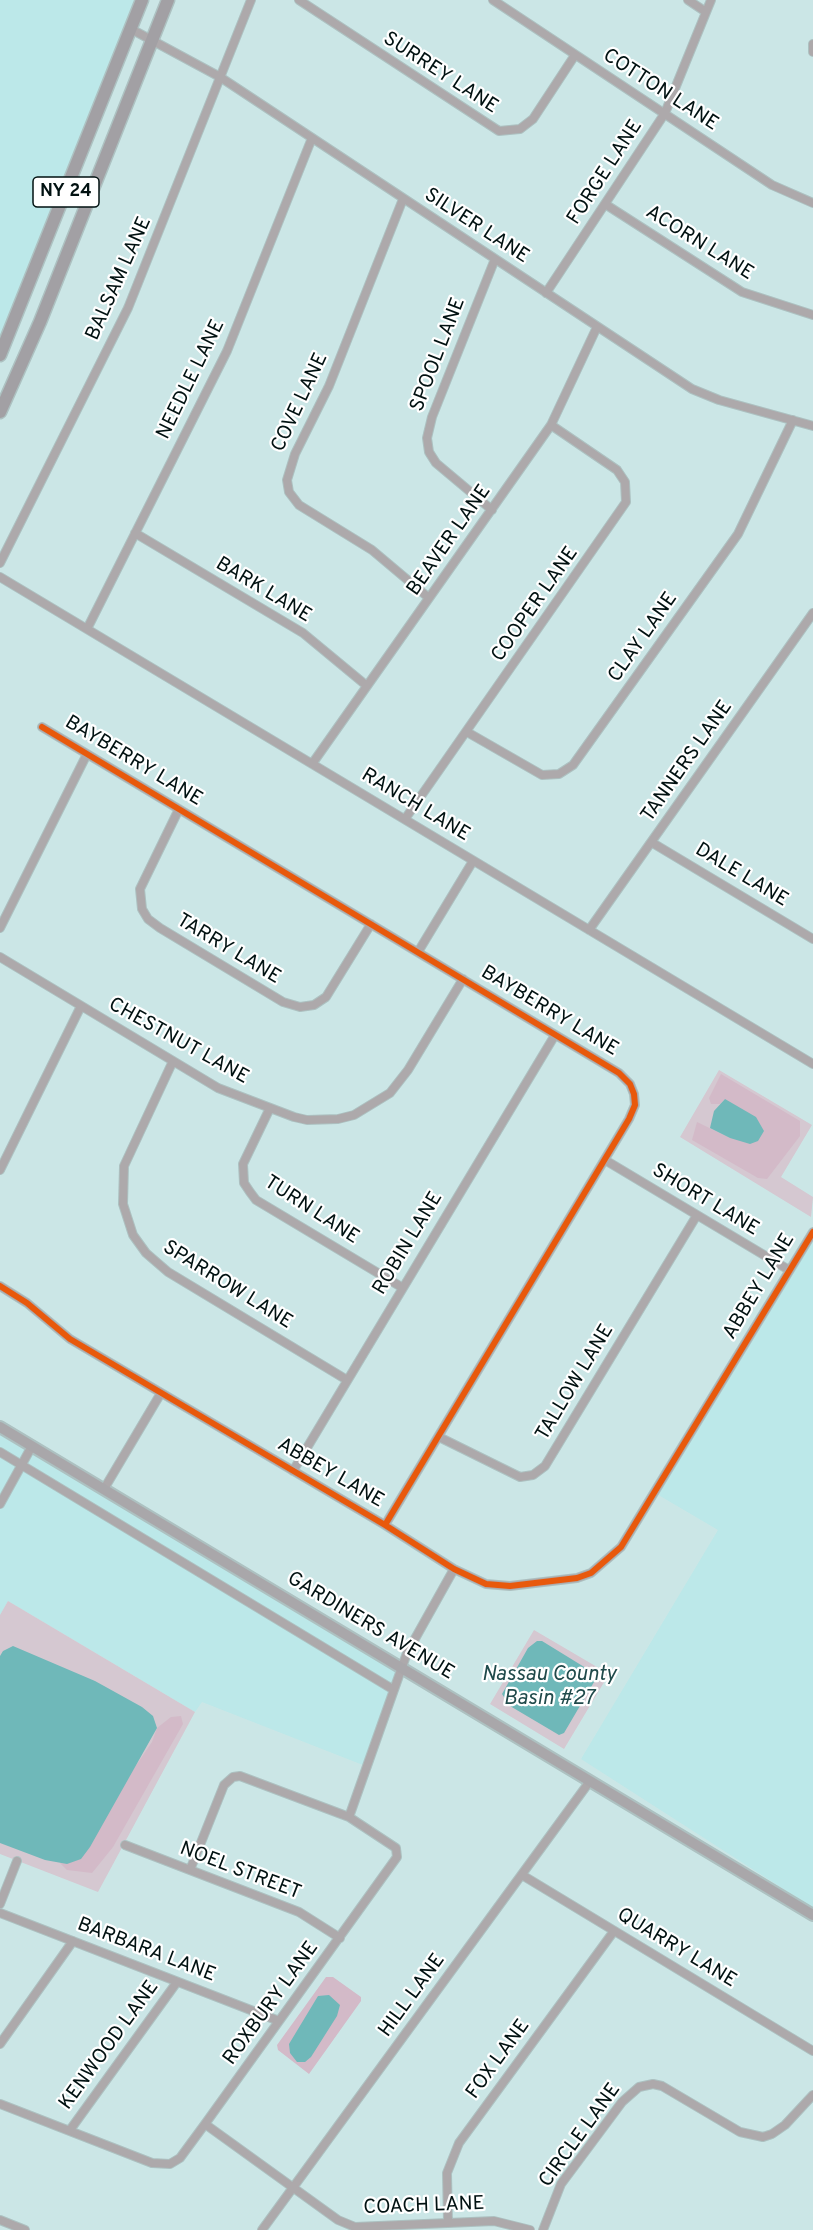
<!DOCTYPE html>
<style>
body{margin:0}
canvas{display:block;background:#cbe6e6}
</style>
<canvas width="813" height="2230"></canvas>
<script>
const ctx = document.querySelector('canvas').getContext('2d');
ctx.lineJoin = 'round';
function fillPath(path, color) { ctx.fillStyle = color; ctx.fill(path, 'evenodd'); }
const toPath = rows => new Path2D(rows.map(r => 'M' + r).join(''));
function strokePath(path, color, width, dash) { ctx.strokeStyle = color; ctx.lineWidth = width; ctx.lineCap = dash ? 'butt' : 'round'; ctx.setLineDash(dash || []); ctx.stroke(path); }
function write(font, color, halo, rows, align = 'center') {
  ctx.font = font + ' Overpass,sans-serif'; ctx.lineWidth = 4.5; ctx.setLineDash([]); ctx.textBaseline = 'middle'; ctx.strokeStyle = halo; ctx.fillStyle = color; for (const [text, x, y, turn = 0] of rows) {
    ctx.save(); ctx.translate(x, y); ctx.rotate((+turn || 0) * Math.PI / 180); ctx.textAlign = isNaN(turn) ? turn : align; if (halo) ctx.strokeText(text, 0, 0); ctx.fillText(text, 0, 0); ctx.restore();
  }
}
fillPath(toPath([
 [0,0,141,0,0,352],
 [813,1233,813,1908,581,1759,718,1530,655,1493],
 [0,1432,403,1670,368,1767,202,1702,195,1712,8,1601,0,1615]
]), '#bce8e9');
fillPath(toPath([
 [719,1070,812,1125,781,1177,813,1197,811,1217,680,1137],
 [8,1601,195,1712,98,1892,0,1854,0,1615],
 [534,1630,609,1674,564,1749,490,1704]
]), '#d5c8d1');
fillPath(toPath([
 [721,1074,800,1121,800,1136,767,1179,758,1178,692,1140,697,1122,730,1138,725,1099,720,1104,711,1104,709,1098],
 [181,1716,183,1724,113,1847,92,1873,67,1870,60,1863,81,1846,152,1742,157,1728,171,1717],
 [326,1977,333,1977,361,1997,361,2001,309,2074,278,2050,277,2045]
]), '#d3bac8');
fillPath(toPath([
 [725,1099,756,1117,764,1131,758,1141,750,1144,730,1138,710,1128,714,1111],
 [537,1641,542,1641,594,1673,597,1677,564,1733,559,1735,510,1706,502,1694,528,1648],
 [13,1646,95,1681,142,1707,153,1716,157,1728,90,1847,81,1859,67,1864,45,1860,0,1843,0,1656,3,1651],
 [329,1995,340,2005,337,2016,311,2057,305,2062,297,2062,290,2053,289,2044,318,1996]
]), '#6fb8b9');
const street = toPath([
 [299,0,499,131,520,129,533,119,575,55],
 [493,0,772,185,813,203],
 [688,0,706,12],
 [131,29,220,77,692,389,719,400,813,426],
 [813,44,813,52],
 [403,199,329,386,295,454,287,480,289,492,299,505,372,550,429,598],
 [605,204,742,292,813,315],
 [546,293,665,113,711,0],
 [492,510,436,463,429,452,427,438,432,417,495,259],
 [135,533,303,633,367,686],
 [0,563,128,308,251,0],
 [0,577,813,1064],
 [87,629,227,351,312,138],
 [42,727,619,1073,630,1084,634,1094,635,1105,629,1119,385,1525],
 [467,732,542,775,559,774,573,765,738,534,793,420],
 [312,764,551,425,597,327],
 [179,809,140,889,142,909,148,919,160,928,283,1002,300,1007,314,1005,326,997,371,924],
 [405,819,626,502,625,482,617,470,551,425],
 [651,842,813,939],
 [0,928,87,754],
 [589,930,813,613],
 [418,952,473,861],
 [0,957,218,1088,294,1117,307,1120,338,1119,354,1115,390,1093,408,1070,463,979],
 [173,1061,124,1166,123,1204,133,1235,146,1253,168,1272,347,1380],
 [270,1108,243,1164,244,1183,250,1192,256,1200,403,1288],
 [605,1160,789,1270],
 [0,1170,81,1006],
 [0,1286,27,1303,70,1339,385,1525,454,1569,486,1584,510,1586,577,1578,591,1573,621,1547,813,1232],
 [439,1437,520,1477,533,1475,545,1466,697,1215],
 [0,1452,394,1690],
 [293,1471,555,1035],
 [104,1489,161,1393],
 [0,1504,32,1446],
 [349,1817,407,1653,454,1569],
 [125,1845,299,1912,340,1938],
 [522,1875,813,2051],
 [0,1904,17,1861],
 [0,1913,279,2021],
 [0,2044,73,1941],
 [0,2104,152,2163,170,2164,180,2158,205,2124,397,1857,396,1848,349,1817,240,1776,233,1777,224,1785,190,1870],
 [205,2124,338,2220,355,2227,494,2221,530,2230],
 [70,2130,177,1982],
 [0,2220,25,2230],
 [448,2223,447,2173,459,2143,614,1931],
 [262,2230,590,1781],
 [543,2230,561,2184,622,2102,639,2087,653,2084,662,2086,740,2132,763,2137,772,2134,785,2125,813,2095]
]);
const secondary = toPath([
 [0,1427,813,1915]
]);
const primary = toPath([
 [0,355,142,0],
 [0,412,40,322,168,0]
]);
strokePath(street, '#adc1c1', 10);
strokePath(secondary, '#adc1c1', 14);
strokePath(primary, '#adc1c1', 15);
strokePath(street, '#ada9ab', 8);
strokePath(secondary, '#a9a7aa', 10);
strokePath(primary, '#a2a0a4', 12);
strokePath(toPath([
 [42,727,619,1073,630,1084,634,1094,635,1105,629,1119,385,1525],
 [0,1286,27,1303,70,1339,385,1525,454,1569,486,1584,510,1586,577,1578,591,1573,621,1547,813,1232]
]), '#e8590c', 6);
for (const [x, y, w] of [
 [66,192,66]
]) { const box = new Path2D(); box.roundRect(x - w / 2, y - 15, w, 30, 4.5); ctx.fillStyle = '#fff'; ctx.fill(box); strokePath(box, '#011111', 1.5); }
write('bold 18px', '#011111', null, [
 ["NY 24",66,192]
]);
write('20px', '#011111', '#fff', [
 ["SURREY LANE",440,74,33],
 ["COTTON LANE",660,91,33],
 ["FORGE LANE",606,173,-57],
 ["SILVER LANE",476,227,33],
 ["ACORN LANE",699,244,32],
 ["BALSAM LANE",120,279,-66],
 ["SPOOL LANE",439,355,-69],
 ["NEEDLE LANE",192,380,-64],
 ["COVE LANE",301,403,-65],
 ["BEAVER LANE",450,541,-55],
 ["BARK LANE",263,591,31],
 ["COOPER LANE",536,605,-55],
 ["CLAY LANE",644,638,-55],
 ["BAYBERRY LANE",133,762,31],
 ["TANNERS LANE",688,762,-55],
 ["RANCH LANE",415,806,31],
 ["DALE LANE",741,876,31],
 ["TARRY LANE",228,950,31],
 ["BAYBERRY LANE",549,1012,31],
 ["CHESTNUT LANE",178,1042,29],
 ["SHORT LANE",705,1201,31],
 ["TURN LANE",311,1211,33],
 ["ROBIN LANE",409,1244,-59],
 ["SPARROW LANE",227,1286,32],
 ["ABBEY LANE",760,1287,-59],
 ["TALLOW LANE",576,1383,-59],
 ["ABBEY LANE",330,1474,30],
 ["GARDINERS AVENUE",370,1627,31],
 ["NOEL STREET",240,1872,21],
 ["QUARRY LANE",676,1949,31],
 ["BARBARA LANE",146,1951,21],
 ["HILL LANE",413,1996,-54],
 ["ROXBURY LANE",272,2004,-54],
 ["KENWOOD LANE",110,2046,-54],
 ["FOX LANE",499,2060,-54],
 ["CIRCLE LANE",581,2136,-54],
 ["COACH LANE",424,2207,-2]
]);
write('italic 21px', '#204a4b', '#fff', [
 ["Nassau County",549,1676],
 ["Basin #27",549,1700]
]);
</script>
